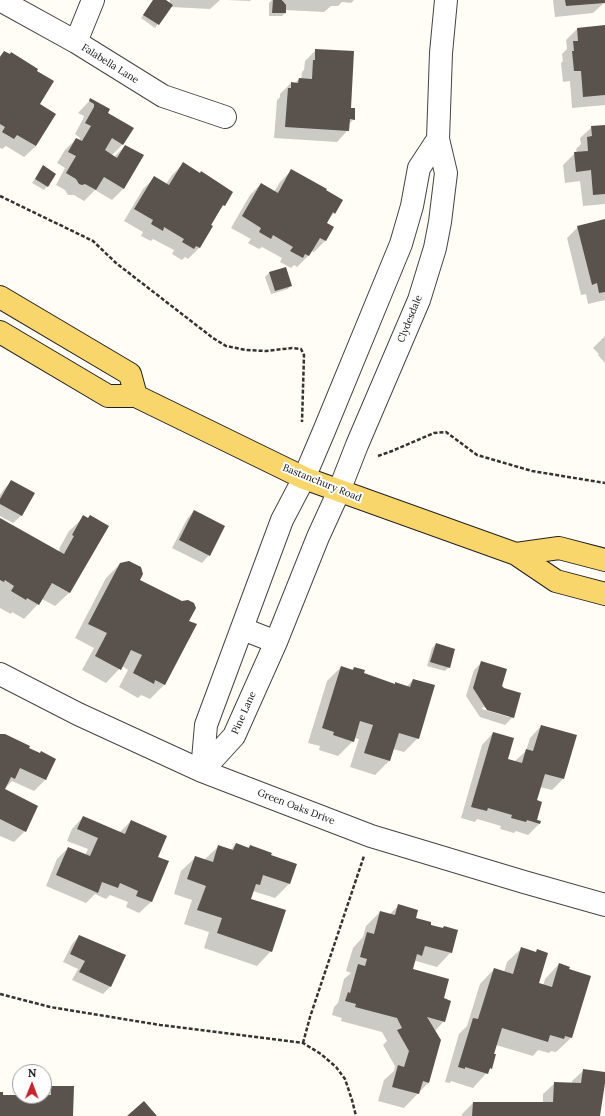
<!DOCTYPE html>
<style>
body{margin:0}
#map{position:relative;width:605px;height:1116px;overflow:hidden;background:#fffdf5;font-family:Lora,serif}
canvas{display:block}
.north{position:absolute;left:12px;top:1064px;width:40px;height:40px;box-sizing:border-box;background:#fff;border:1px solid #a0a0a0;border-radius:50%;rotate:1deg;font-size:11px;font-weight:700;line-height:16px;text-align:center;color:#111}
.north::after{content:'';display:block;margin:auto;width:14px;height:18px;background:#c4262e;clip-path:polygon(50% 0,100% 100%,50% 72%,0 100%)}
</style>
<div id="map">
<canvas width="605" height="1116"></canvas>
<div class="north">N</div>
</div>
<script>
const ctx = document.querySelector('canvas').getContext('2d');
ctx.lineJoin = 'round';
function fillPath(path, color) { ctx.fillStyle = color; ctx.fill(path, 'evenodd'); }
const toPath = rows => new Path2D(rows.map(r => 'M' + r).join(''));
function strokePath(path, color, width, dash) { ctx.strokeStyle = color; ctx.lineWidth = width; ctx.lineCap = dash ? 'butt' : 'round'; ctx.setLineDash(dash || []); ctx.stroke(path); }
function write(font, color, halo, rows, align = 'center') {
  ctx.font = font + ' Lora,serif'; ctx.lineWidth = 4; ctx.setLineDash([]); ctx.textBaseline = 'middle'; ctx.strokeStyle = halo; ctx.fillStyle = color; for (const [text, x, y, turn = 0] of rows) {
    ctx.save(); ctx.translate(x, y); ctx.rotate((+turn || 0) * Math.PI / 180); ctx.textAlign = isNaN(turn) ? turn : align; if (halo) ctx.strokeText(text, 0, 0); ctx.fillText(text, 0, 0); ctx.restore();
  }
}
fillPath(toPath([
 [153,0,164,0,169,4,170,0,220,0,210,9,170,7,155,28,141,18],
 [226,0,251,0,250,1],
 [272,0,281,0,283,3,283,0,354,0,351,3,342,2,338,6,331,6,324,12,285,10,285,13,282,16,269,16,269,3],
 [553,0,604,0,605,2,593,13,555,17],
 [605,26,605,105,572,108,570,81,563,82,561,63,563,61,562,54,567,49,566,40,577,29],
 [316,50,350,109,354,119,348,125,348,130,337,142,274,138,277,100,280,97,280,94,291,83,295,83,299,79,301,80,302,72,304,70,305,61],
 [4,52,38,104,36,146,24,157,6,146,2,149,0,148,0,56],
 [91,99,107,113,122,145,112,155,114,157,125,146,143,156,123,189,112,200,95,190,84,201,74,195,68,195,65,190,56,185,65,168,57,163,65,150,76,139,79,140,80,138,75,134,83,119,84,116,78,113],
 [605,126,605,204,583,206,580,181,565,183,563,165,575,153,577,153,576,149,581,144,580,138,592,127],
 [183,164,200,174,224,205,219,211,199,248,188,259,185,257,182,260,172,254,174,250,153,239,151,241,141,236,143,232,124,221,143,189,154,178,166,184,172,175],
 [43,167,47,186,44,190,32,183],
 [291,171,325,190,334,213,326,223,333,227,325,241,314,252,311,251,308,256,297,267,294,265,291,268,280,262,282,258,262,247,259,249,248,243,251,239,231,228,250,195,261,184,274,192,280,182],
 [605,220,605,300,588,304,586,294,581,295,567,238,578,227],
 [286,268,291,285,288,289,271,294,265,277,269,273],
 [605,336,605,363,598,355,599,354,593,348],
 [12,481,34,494,21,516,13,523,0,516,0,495,4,489],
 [194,511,209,555,202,563,172,548,187,519],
 [84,517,70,592,55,606,42,599,38,604,24,619,12,612,11,614,0,608,0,519,59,552,60,551,59,549,69,531],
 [121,563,139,580,188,621,164,685,150,699,141,695,138,698,119,687,128,670,122,666,106,683,82,670,94,648,75,638,106,578],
 [436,644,449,667,445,671,427,666,432,648],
 [482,662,503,689,513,717,505,725,480,717,466,696,474,670],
 [483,707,509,715,509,717,482,709],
 [341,667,351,670,354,668,363,674,377,680,406,687,413,680,418,738,404,752,393,749,390,760,375,775,350,767,359,739,354,738,353,741,338,756,319,750,320,746,308,743,327,681],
 [541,726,563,779,552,790,540,787,536,801,535,821,539,824,528,835,516,831,514,833,500,829,501,826,477,819,475,822,461,818,482,745,493,733,507,760,515,761,526,751,530,738],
 [0,735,28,749,55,759,45,780,34,791,12,781,3,790,25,831,14,842,0,836],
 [83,817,119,833,131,821,157,857,168,862,151,902,139,913,126,907,128,902,110,895,106,899,95,894,86,903,46,886,57,859,68,848,85,855,88,849,67,841,72,829],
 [236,844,248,848,250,846,270,856,296,865,289,884,275,898,253,891,250,899,271,951,257,966,204,948,209,932,184,924,192,900,174,894,181,871,196,857,204,860,219,846,230,850],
 [399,905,415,919,430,925,442,928,444,927,451,952,437,967,416,961,414,962,412,970,442,999,444,1021,435,1031,428,1083,404,1108,378,1101,384,1080,394,1071,395,1066,383,1045,387,1041,382,1032,341,1021,342,1018,332,1015,334,1007,338,1003,344,979,351,973,346,971,353,948,363,937,366,926,380,912,389,915],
 [79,936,111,986,103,994,72,980,78,969,63,962,72,944],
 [522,948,535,952,537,951,538,984,543,986,545,979,559,964,568,970,590,976,571,1038,556,1052,551,1051,549,1053,538,1050,533,1056,496,1045,491,1068,473,1088,451,1081,450,1083,445,1082,459,1034,467,1026,480,984,494,969,504,972,507,962],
 [584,1070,605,1073,599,1116,462,1116,462,1114,473,1103,543,1103,543,1094,555,1083,572,1083,572,1081],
 [52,1087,72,1116,0,1116,0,1093,2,1096,44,1096]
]), '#0003');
fillPath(toPath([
 [153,0,166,0,173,5,159,25,143,15],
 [273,0,282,0,286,5,286,13,272,13],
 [565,0,605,0,605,3,566,6],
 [605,25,605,95,583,97,581,71,574,71,572,51,574,51,573,41,578,41,577,28],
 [315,49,354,51,351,108,355,108,355,120,350,119,349,131,285,127,288,88,291,88,291,82,298,83,299,78,312,79,313,60,315,60],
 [4,51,10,54,11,52,38,69,37,71,54,81,40,104,56,114,36,146,17,135,14,139,2,132,5,127,0,124,0,57],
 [90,98,110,109,108,113,134,128,123,145,112,138,105,150,117,158,125,145,144,155,124,189,104,177,96,190,85,184,82,185,79,184,76,179,66,173,76,156,68,152,76,138,82,141,91,126,85,123,94,107,94,104,89,101],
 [605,125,605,194,593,195,591,170,576,172,574,152,588,151,587,137,592,136,591,126],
 [183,162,200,173,201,171,233,192,225,206,223,205,211,225,213,226,200,248,196,246,194,249,182,242,184,239,164,227,163,231,151,224,153,220,134,209,154,176,169,185],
 [43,165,56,174,48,187,35,179],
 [291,169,327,189,326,190,343,200,335,214,333,212,327,223,334,227,326,241,320,238,309,256,305,254,303,258,290,251,293,247,273,235,271,239,259,232,261,228,242,216,261,183,278,193],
 [605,219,605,292,599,293,597,283,592,285,577,226],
 [286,267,292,286,275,291,269,272],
 [11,480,35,493,22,516,0,504,0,499],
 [194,510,225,526,210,556,179,540],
 [83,515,88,518,90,515,109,526,70,593,52,583,39,605,27,598,26,600,11,591,14,586,5,580,4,582,0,580,0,518,64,554,74,536,72,535],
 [129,561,141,567,143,574,140,580,182,601,188,600,194,603,196,608,189,621,197,624,165,685,155,680,154,684,133,673,142,655,131,650,121,670,95,656,107,633,88,624,120,563],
 [436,643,455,649,450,668,430,662],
 [481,661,507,669,502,686,504,688,521,693,514,718,487,710,473,688],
 [341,666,353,670,354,667,365,670,364,673,395,684,395,682,410,687,413,679,435,685,419,739,399,733,390,761,364,753,373,725,360,721,354,742,333,735,334,732,322,728],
 [541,725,577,735,564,779,545,774,537,800,542,802,537,820,541,821,540,824,527,820,526,822,511,818,512,815,488,808,487,811,471,807,493,732,514,738,508,759,522,763,526,749,533,751],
 [0,734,5,734,30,746,29,748,40,753,41,751,56,759,46,780,20,768,15,779,11,777,5,789,38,806,26,832,0,819],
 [83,816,125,834,131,820,167,836,158,857,169,861,152,902,136,896,138,891,120,883,118,888,102,882,98,893,56,875,68,847,90,856,98,838,77,829],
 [236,843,249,848,250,845,272,853,271,855,297,864,290,884,263,875,260,885,256,884,251,899,286,910,272,952,217,933,222,918,197,910,206,886,187,879,195,856,213,862,218,845,233,850],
 [398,904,418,910,416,918,431,922,431,925,443,928,444,926,458,930,452,953,425,946,422,956,417,954,413,969,449,979,444,998,451,1001,445,1022,427,1017,441,1040,429,1083,423,1081,419,1094,392,1087,398,1065,404,1067,409,1051,397,1030,402,1028,397,1018,355,1007,356,1004,345,1001,348,992,350,993,358,964,365,966,367,959,360,957,367,932,374,934,380,911,395,915],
 [79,935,126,955,111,987,79,972,85,961,70,954],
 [521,947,536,952,537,949,548,953,539,983,552,987,559,963,570,967,569,969,591,976,572,1038,565,1036,564,1039,550,1035,548,1042,502,1028,494,1054,496,1054,492,1069,490,1068,488,1074,465,1067,465,1069,458,1067,473,1018,478,1019,494,968,513,974],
 [583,1069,605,1072,605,1083,600,1116,472,1116,473,1102,553,1102,554,1082,581,1083],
 [51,1086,74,1086,73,1116,0,1116,0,1092,3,1092,3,1095,20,1095,20,1096,51,1095],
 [144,1101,157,1116,127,1116]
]), '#5a524d');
const minor = toPath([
 [0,0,76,42,163,96,225,117],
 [76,42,93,0],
 [243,629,276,642],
 [0,674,78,714,202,771,371,836,524,882,605,905],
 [202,771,234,736,276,642,318,537,339,491,357,445,419,300,435,248,440,222,446,173,438,139,441,53,446,0],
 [202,771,206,725,282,520,304,478,324,431,401,244,412,206,419,168,438,139]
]);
const major = toPath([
 [0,297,130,374,136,396],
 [0,332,108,396,136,396,304,478,516,554,556,581,605,594],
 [516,554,559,548,605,560]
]);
strokePath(minor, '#444', 24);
strokePath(major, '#222', 24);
strokePath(toPath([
 [0,196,93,241,116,263,213,338,226,346,246,350,266,351,292,348,301,349,304,355,302,422],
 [378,456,392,451,434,433,446,432,477,455,532,471,605,483],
 [0,994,50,1007,160,1025,303,1043,321,1054,336,1067,345,1079,352,1100,356,1116],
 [303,1043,310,1017,364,856]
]), '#333', 2.5, [4, 2]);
strokePath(minor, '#fff', 22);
strokePath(major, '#f9d66b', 22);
write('10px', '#111', '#fff', [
 ["Falabella Lane",110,64,32],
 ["Clydesdale",410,319,-68],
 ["Bastanchury Road",322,483,22],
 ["Pine Lane",244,713,-66],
 ["Green Oaks Drive",296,807,21]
]);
</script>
